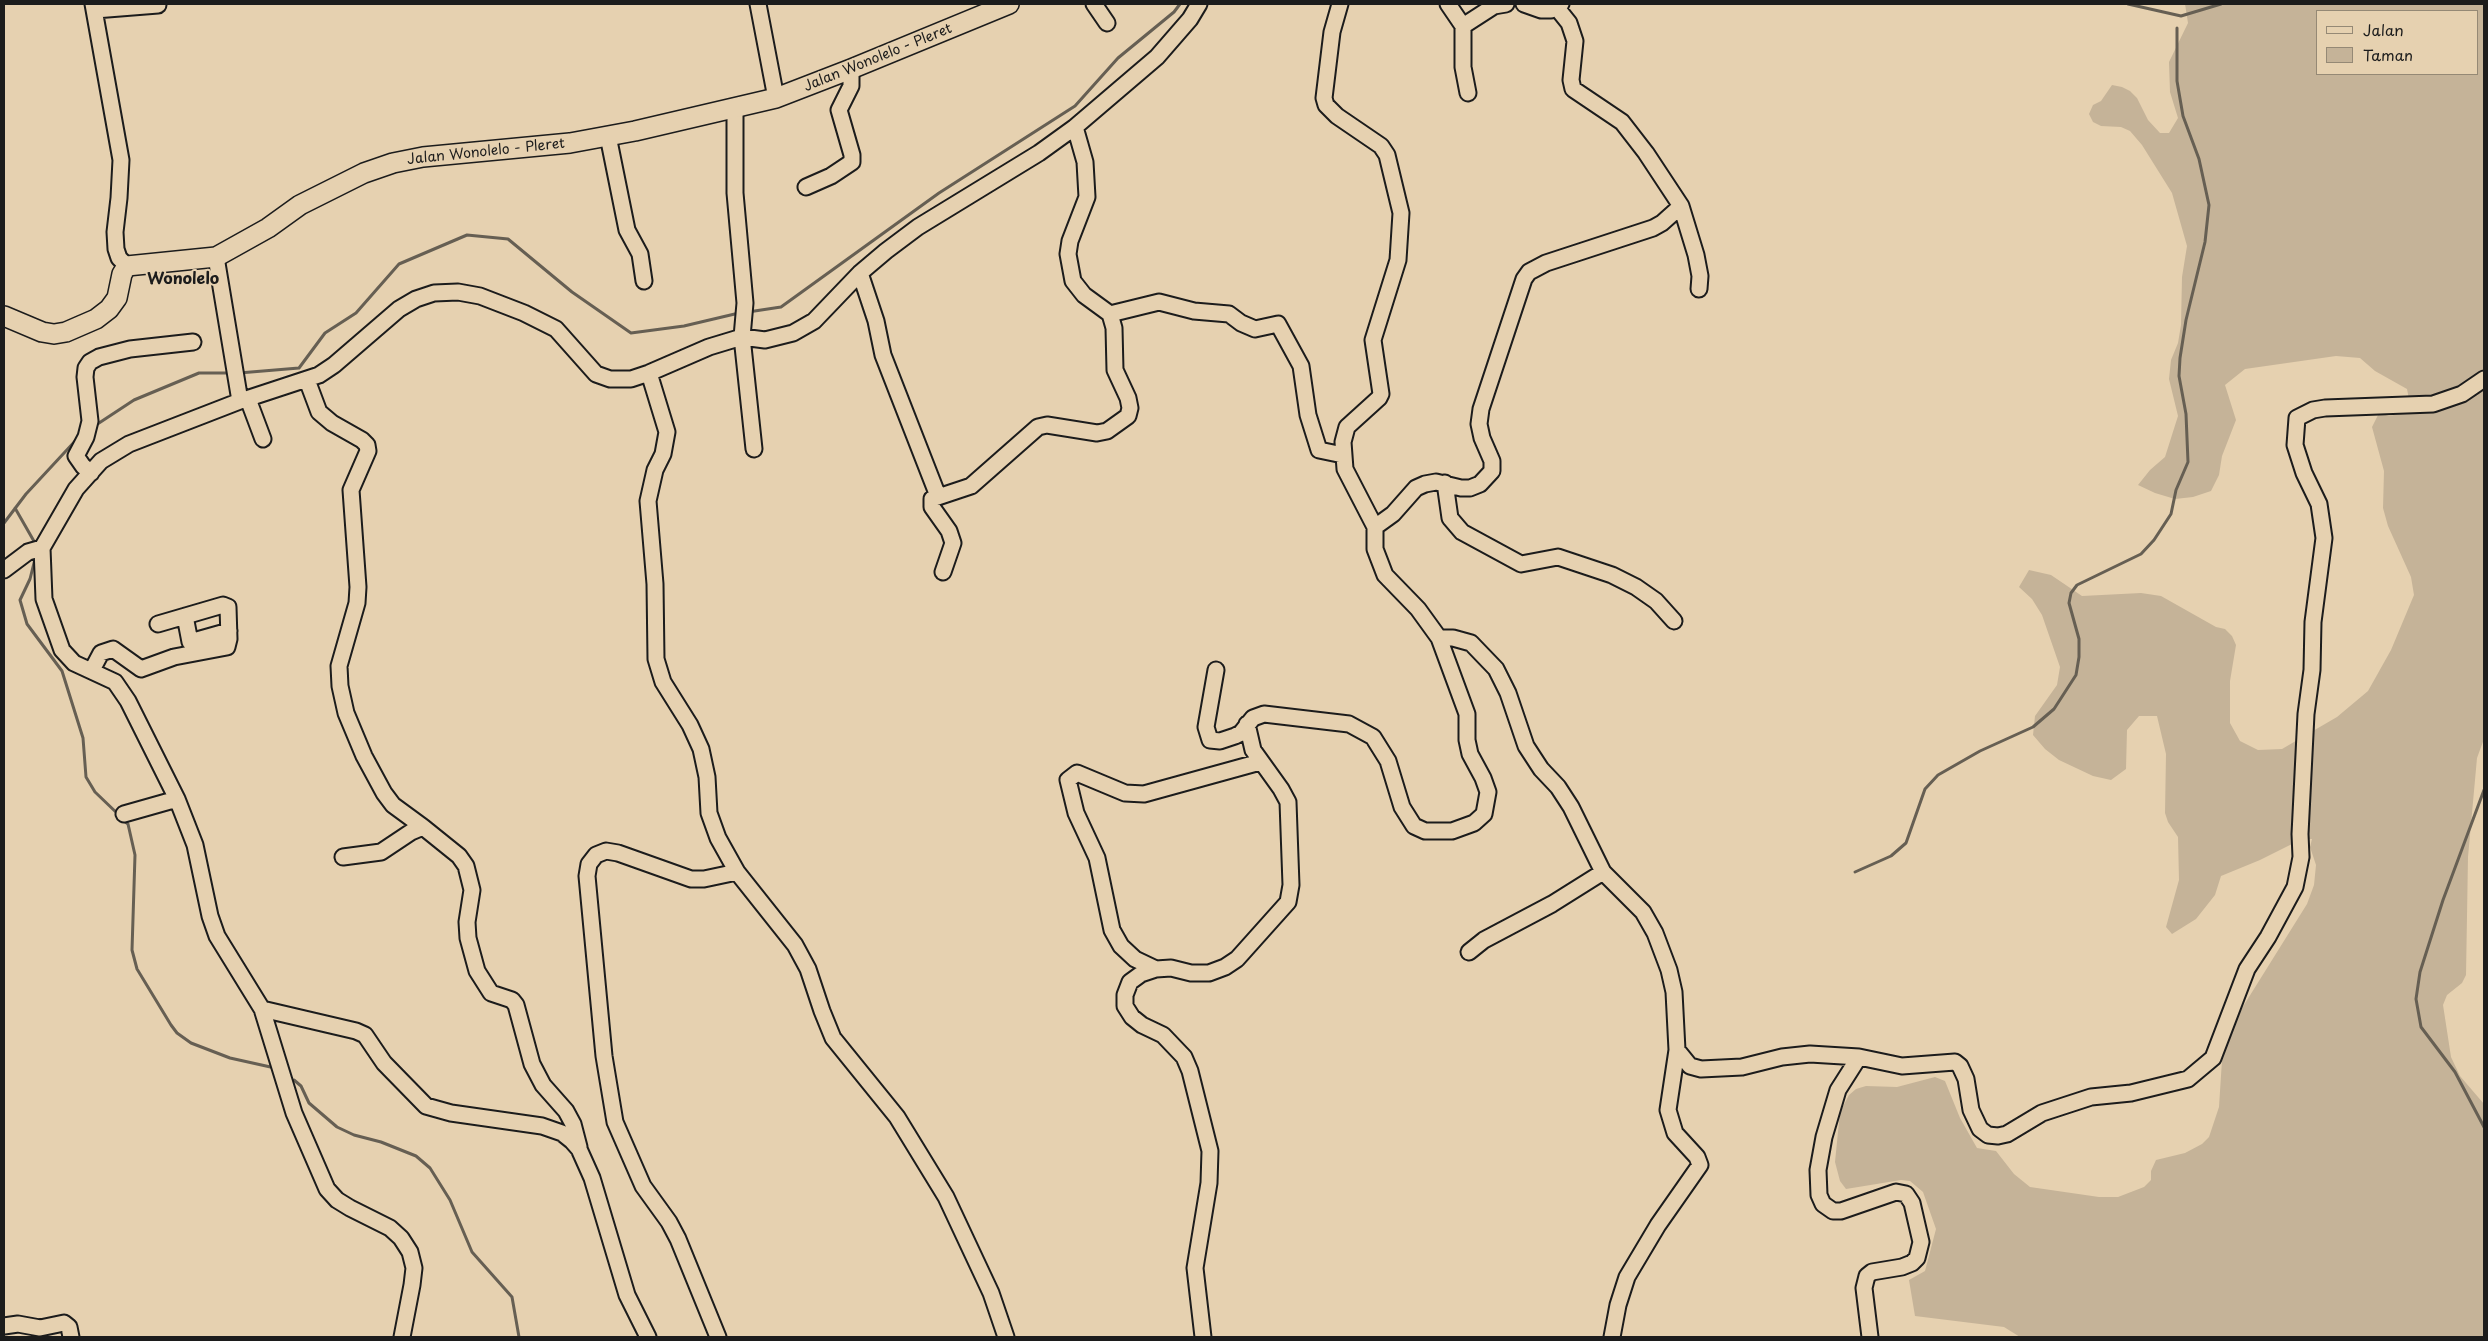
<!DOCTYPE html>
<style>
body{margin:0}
#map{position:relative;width:2488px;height:1341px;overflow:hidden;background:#e6d1b0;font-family:"Playpen Sans",sans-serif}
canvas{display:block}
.frame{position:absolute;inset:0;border:5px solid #1c1c1c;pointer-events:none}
.legend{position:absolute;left:2316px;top:10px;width:162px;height:65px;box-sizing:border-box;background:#e6d1b0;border:1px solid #958975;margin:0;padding:6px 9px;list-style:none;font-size:15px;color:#1c1c1c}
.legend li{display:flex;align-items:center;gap:10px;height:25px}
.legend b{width:25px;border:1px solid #958975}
</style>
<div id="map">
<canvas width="2488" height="1341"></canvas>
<div class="frame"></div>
<ul class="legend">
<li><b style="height:6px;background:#e6d1b0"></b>Jalan</li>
<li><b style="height:14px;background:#c5b398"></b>Taman</li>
</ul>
</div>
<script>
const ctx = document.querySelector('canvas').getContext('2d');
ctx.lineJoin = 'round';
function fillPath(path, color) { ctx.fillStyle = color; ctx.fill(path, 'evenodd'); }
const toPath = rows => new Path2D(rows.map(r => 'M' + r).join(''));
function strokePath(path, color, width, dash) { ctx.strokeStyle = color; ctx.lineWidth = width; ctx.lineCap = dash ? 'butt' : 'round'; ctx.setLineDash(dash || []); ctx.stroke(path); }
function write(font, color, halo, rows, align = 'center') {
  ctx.font = font + ' "Playpen Sans",sans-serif'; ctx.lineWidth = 4; ctx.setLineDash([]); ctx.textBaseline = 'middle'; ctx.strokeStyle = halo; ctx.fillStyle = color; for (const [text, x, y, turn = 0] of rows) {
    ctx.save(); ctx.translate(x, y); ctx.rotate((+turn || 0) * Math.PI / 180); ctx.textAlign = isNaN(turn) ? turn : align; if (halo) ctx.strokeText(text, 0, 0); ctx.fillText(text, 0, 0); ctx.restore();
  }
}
fillPath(toPath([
 [2185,4,2484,4,2484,739,2477,758,2468,857,2466,975,2462,983,2447,995,2443,1005,2451,1057,2460,1076,2484,1104,2484,1337,2020,1337,2004,1327,1915,1316,1909,1280,1925,1271,1936,1229,1923,1192,1910,1181,1901,1180,1846,1189,1840,1181,1835,1162,1840,1112,1849,1095,1856,1089,1866,1086,1897,1087,1935,1077,1945,1081,1960,1118,1977,1148,1996,1151,2014,1174,2030,1187,2099,1197,2118,1197,2144,1187,2151,1180,2151,1171,2156,1160,2185,1153,2202,1144,2209,1137,2219,1107,2222,1060,2229,1029,2307,904,2314,885,2316,865,2310,847,2312,839,2302,839,2260,860,2221,876,2215,895,2196,919,2172,934,2166,927,2179,880,2178,837,2168,822,2165,813,2166,754,2157,716,2139,716,2127,730,2126,769,2111,780,2093,776,2059,760,2045,749,2033,735,2035,716,2057,685,2060,667,2042,615,2032,599,2019,587,2029,570,2051,575,2082,596,2141,593,2161,596,2216,627,2225,629,2232,636,2236,645,2230,681,2230,723,2240,741,2258,750,2282,749,2337,717,2368,691,2391,650,2414,595,2411,577,2388,526,2383,508,2384,471,2372,427,2379,413,2389,416,2399,414,2406,408,2409,399,2407,389,2375,371,2360,358,2336,356,2245,369,2225,385,2236,420,2222,456,2219,475,2211,491,2193,497,2175,499,2155,493,2138,485,2150,470,2165,457,2178,416,2169,379,2171,360,2178,343,2181,325,2182,277,2187,246,2172,193,2142,145,2130,131,2121,127,2101,126,2093,122,2089,114,2093,105,2101,101,2112,85,2122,87,2130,91,2137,98,2148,120,2160,133,2169,133,2178,118,2170,92,2169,62,2188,23],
 [2317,11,2477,11,2477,74,2317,74]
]), '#c5b398');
strokePath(toPath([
 [2128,4,2181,16,2221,4],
 [748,312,781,307,939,193,1075,106,1118,58,1174,12,1180,4],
 [239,373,299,368,325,333,356,313,399,264,467,235,508,239,572,292,631,333,684,326,739,313],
 [96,425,134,400,199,373,230,373],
 [15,508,35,543],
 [4,523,26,494,77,439],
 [36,555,30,579,20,600,27,624,62,671,83,738,86,777,95,792,119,815],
 [2484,790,2443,900,2420,972,2416,999,2421,1027,2455,1072,2484,1127],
 [123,820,128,824,135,855,132,950,137,969,171,1025,177,1033,191,1043,230,1058,275,1068],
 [1855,872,1891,856,1906,843,1925,789,1938,775,1980,751,2033,727,2054,709,2076,675,2079,657,2079,639,2069,603,2071,593,2077,585,2141,554,2154,540,2171,514,2176,490,2188,462,2186,414,2179,376,2180,358,2186,320,2205,242,2209,205,2199,159,2183,116,2177,81,2177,28],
 [294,1080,301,1086,309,1103,337,1127,354,1135,381,1142,416,1156,430,1168,450,1200,472,1252,512,1297,519,1337]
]), '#665f53', 3);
const minor = toPath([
 [93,4,121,160,119,198,115,232,116,249,119,258,127,266],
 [758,4,776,98],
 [1094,4,1107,23],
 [1340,4,1332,32,1324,98,1326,105,1337,116,1381,146,1387,155,1401,213,1398,260,1373,340,1381,394,1379,398,1347,427,1343,442,1345,469,1375,527,1375,549,1385,575,1418,609,1439,638,1453,638,1471,643,1496,669,1508,693,1526,746,1541,769,1558,787,1571,807,1603,872,1552,904,1484,940,1469,952],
 [1448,4,1463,26,1463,67,1468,93],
 [1524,4,1541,10,1551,10,1561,4],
 [1557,8,1569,23,1575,41,1571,80,1573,89,1622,122,1646,153,1681,206,1696,255,1700,276,1699,289],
 [95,10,158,5],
 [1463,26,1494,6,1506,4],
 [735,108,735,193,745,303,742,337,754,449],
 [1075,127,1085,162,1087,197,1070,241,1068,254,1073,281,1084,295,1110,314,1159,302,1194,311,1229,314,1241,323,1255,329,1278,324,1301,366,1308,415,1319,450,1343,455],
 [608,136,627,230,640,254,644,281],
 [806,187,831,176,852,162,852,155,839,110,851,86,851,69],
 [216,257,240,401],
 [860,273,876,321,883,355,938,496],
 [649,373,667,432,663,454,655,470,648,501,655,584,656,659,663,682,690,725,701,749,707,777,709,813,718,838,737,872,795,945,808,969,822,1011,833,1038,897,1117,946,1197,991,1293,1006,1337],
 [307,380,319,412,332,423,362,440,367,445,368,451,351,490,358,587,357,603,339,666,340,686,346,713,364,756,384,793,393,805,423,827],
 [248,399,263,439],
 [91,473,83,466,76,456,86,437,90,421,85,377,86,368,90,362,99,357,130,349,193,342],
 [1445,483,1450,518,1462,532,1521,564,1558,557,1612,575,1636,587,1656,601,1674,621],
 [1375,527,1393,514,1416,488,1425,484,1436,482,1461,488,1470,488,1480,484,1492,471,1492,461,1482,438,1479,424,1481,409,1524,279,1529,272,1546,263,1653,228,1662,223,1681,206],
 [4,570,28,552,42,548],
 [943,572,953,543,949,531,932,507,932,499,971,486,1038,427,1047,425,1097,433,1107,431,1128,416,1130,408,1128,398,1115,370,1114,328,1110,314],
 [185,616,190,642,229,631],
 [92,670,101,653,113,649,141,669,174,657,227,647,229,639,228,607,223,605,158,624],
 [1216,670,1206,727,1210,740,1220,741,1235,736,1241,733,1253,718,1264,714,1349,724,1373,737,1388,761,1402,807,1414,826,1425,831,1452,831,1474,823,1484,814,1488,792,1483,778,1470,754,1467,740,1467,714,1439,638],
 [124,814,177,799],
 [343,857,381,852,411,832,423,827,459,856,466,866,472,890,467,922,468,938,477,971,491,993,512,1000,516,1005,532,1064,543,1085,566,1111,573,1124,579,1147],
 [1603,872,1643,912,1655,933,1669,970,1674,992,1677,1050,1690,1066,1701,1069,1742,1067,1782,1057,1810,1054,1859,1057,1902,1066,1955,1062,1960,1066,1966,1079,1971,1110,1980,1129,1988,1135,1998,1136,2007,1134,2042,1113,2091,1097,2131,1093,2188,1079,2213,1058,2247,969,2268,937,2295,887,2301,857,2300,834,2306,714,2312,670,2313,622,2324,538,2319,504,2304,473,2295,445,2297,418,2313,410,2325,408,2433,404,2462,394,2484,379],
 [1156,969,1135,959,1121,946,1112,930,1097,858,1076,813,1068,780,1077,773,1125,793,1144,794,1260,762],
 [262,1009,356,1031,365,1035,384,1063,426,1106,451,1113,542,1126,562,1133,572,1141,579,1149,592,1178,627,1295,648,1337],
 [1859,1057,1838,1090,1824,1137,1818,1170,1819,1195,1823,1204,1833,1211,1841,1211,1896,1192,1906,1194,1912,1203,1921,1242,1917,1258,1912,1263,1902,1267,1872,1272,1867,1276,1864,1288,1870,1337],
 [4,1326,18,1324,40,1328,64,1323,69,1327,71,1337],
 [402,1337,412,1285,414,1268,410,1252,401,1238,390,1228,350,1208,337,1200,327,1189,294,1113,262,1009,217,936,210,916,195,845,177,799,128,701,115,682,74,663,62,650,44,599,42,548,76,489,101,461,129,444,240,401,319,375,334,365,399,309,416,299,434,293,458,292,480,296,524,313,556,329,596,374,610,379,631,379,649,373,709,347,742,337,765,340,793,333,814,321,860,273,886,251,918,227,1039,153,1075,127,1157,57,1190,19,1199,4],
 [718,1337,678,1239,669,1222,643,1186,615,1122,604,1056,587,876,589,864,596,855,606,851,618,853,691,879,704,879,737,872],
 [1203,1337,1195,1268,1209,1183,1210,1151,1190,1071,1184,1057,1163,1035,1142,1025,1132,1017,1125,1006,1125,995,1130,982,1141,974,1156,969,1171,968,1191,973,1209,973,1225,967,1237,959,1288,902,1291,885,1288,802,1281,789,1253,750,1247,724],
 [1612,1337,1618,1305,1627,1277,1658,1225,1700,1165,1697,1157,1675,1133,1668,1110,1677,1050]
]);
const major = toPath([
 [4,316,42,332,54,334,66,332,96,319,109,309,117,298,122,274,127,266,216,257,268,228,300,205,364,173,393,163,423,157,570,143,635,131,776,98,851,69,1009,4]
]);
strokePath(minor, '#1c1c1c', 19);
strokePath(major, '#1c1c1c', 22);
strokePath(minor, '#e6d1b0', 15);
strokePath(major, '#e6d1b0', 19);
write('14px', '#1c1c1c', '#e6d1b0', [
 ["Jalan Wonolelo - Pleret",878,58,-22],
 ["Jalan Wonolelo - Pleret",486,152,-6]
]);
write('bold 16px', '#1c1c1c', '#e6d1b0', [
 ["Wonolelo",183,280]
]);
</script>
